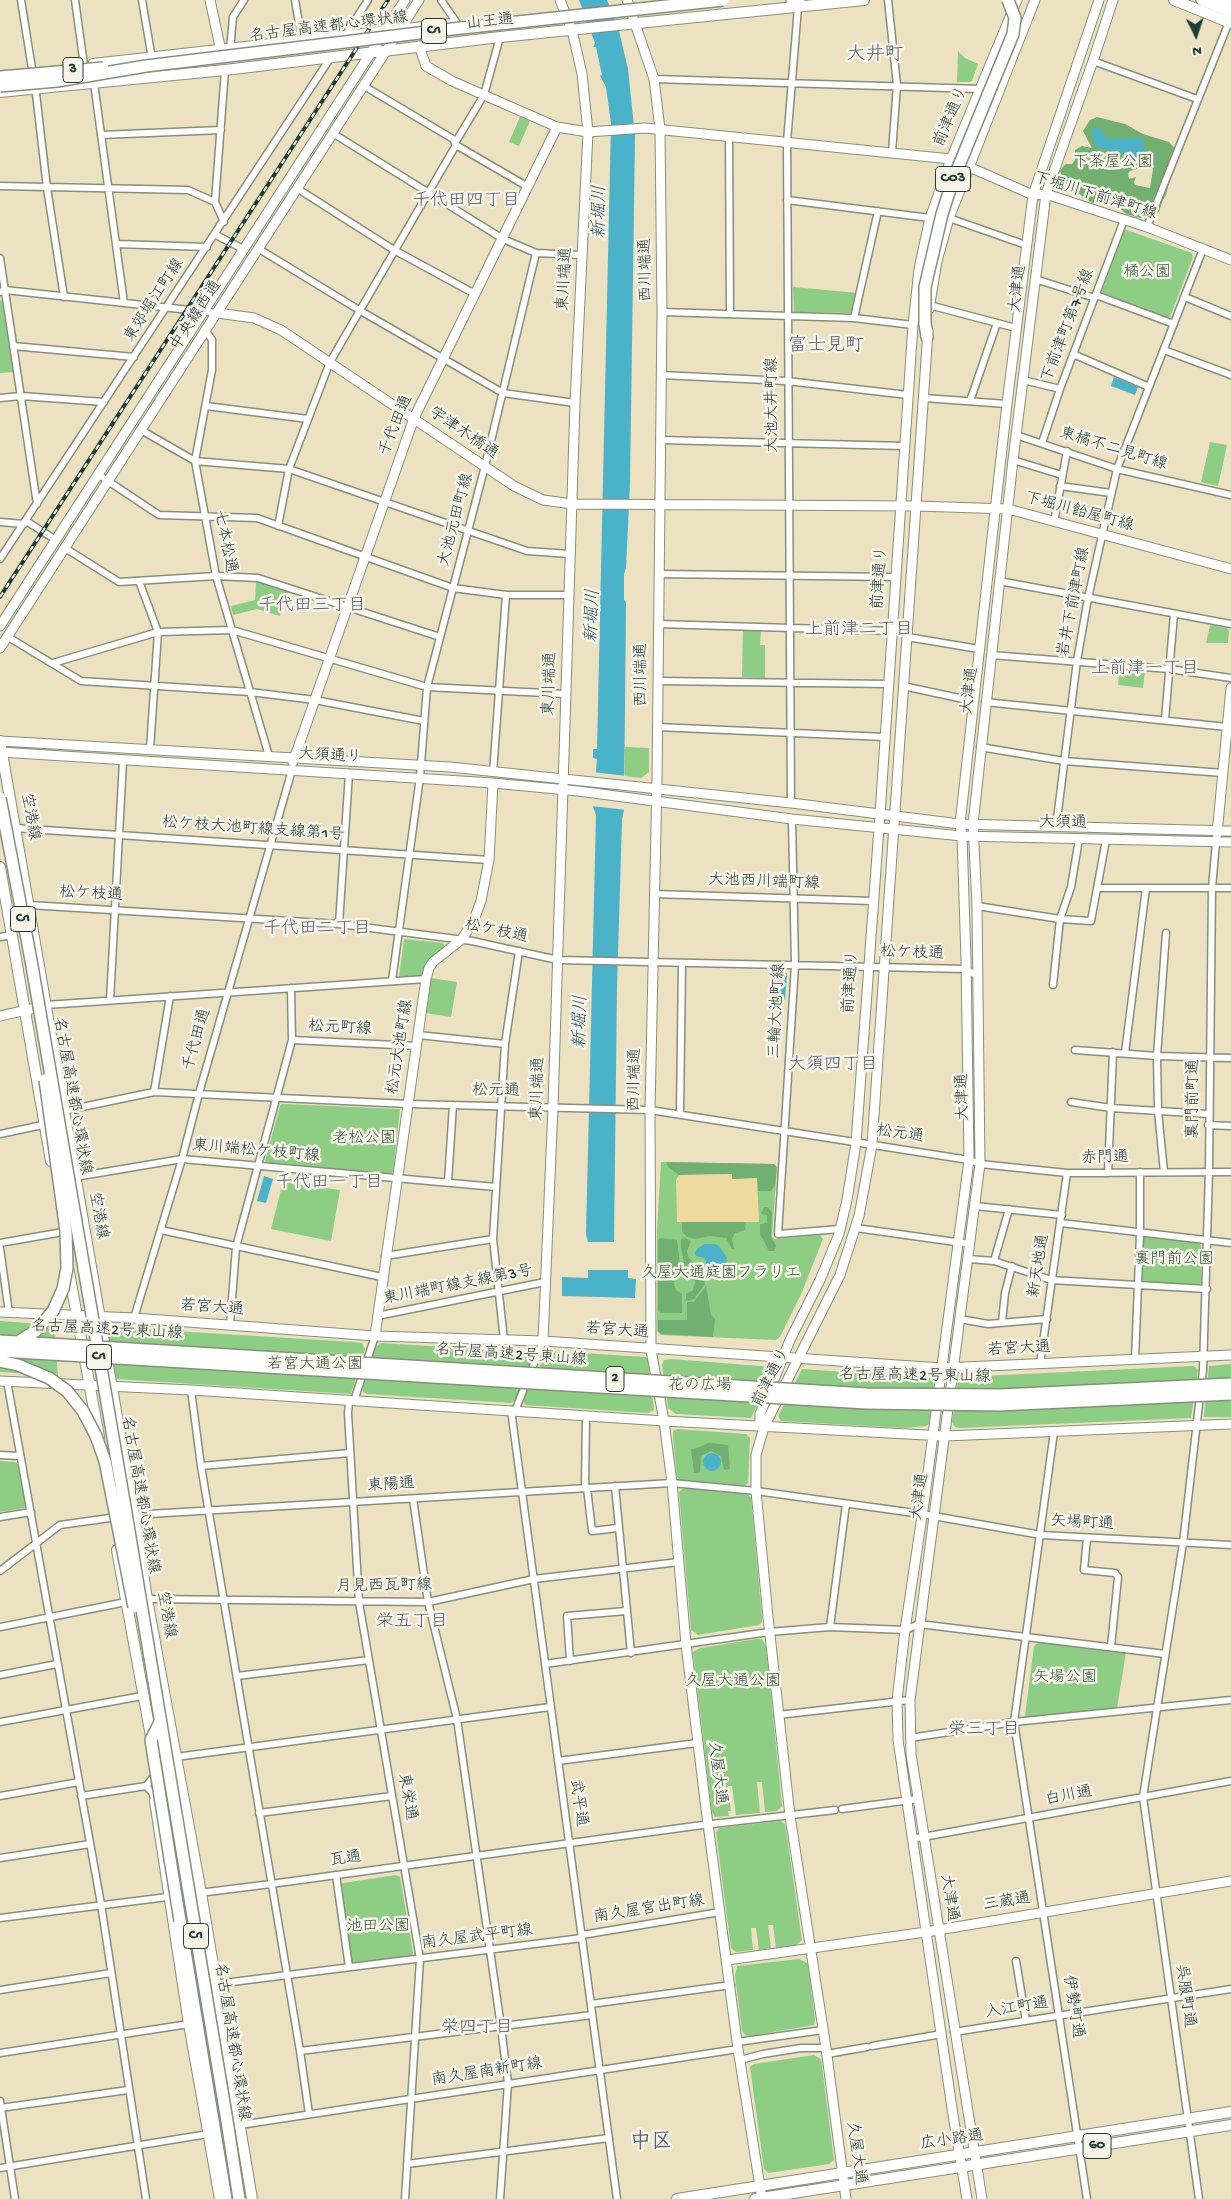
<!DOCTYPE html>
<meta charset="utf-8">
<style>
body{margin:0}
#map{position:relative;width:1231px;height:2199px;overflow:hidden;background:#ece1c1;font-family:"Gochi Hand",sans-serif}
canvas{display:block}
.north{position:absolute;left:1171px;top:10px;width:50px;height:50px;-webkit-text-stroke:4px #f7f3e8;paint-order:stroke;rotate:176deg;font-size:14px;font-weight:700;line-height:20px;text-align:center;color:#1f3d34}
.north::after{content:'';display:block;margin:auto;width:18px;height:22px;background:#1f3d34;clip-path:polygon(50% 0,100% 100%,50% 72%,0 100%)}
</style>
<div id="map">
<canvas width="1231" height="2199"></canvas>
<div class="north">N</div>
</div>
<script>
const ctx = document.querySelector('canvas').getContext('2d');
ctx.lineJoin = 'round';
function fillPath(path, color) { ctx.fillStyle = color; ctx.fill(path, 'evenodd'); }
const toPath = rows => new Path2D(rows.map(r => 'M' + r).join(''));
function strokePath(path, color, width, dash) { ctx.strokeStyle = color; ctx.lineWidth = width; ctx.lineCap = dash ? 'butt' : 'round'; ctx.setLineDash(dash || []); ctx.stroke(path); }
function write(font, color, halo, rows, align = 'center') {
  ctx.font = font + ' "Gochi Hand","Klee One",sans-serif'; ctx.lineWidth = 5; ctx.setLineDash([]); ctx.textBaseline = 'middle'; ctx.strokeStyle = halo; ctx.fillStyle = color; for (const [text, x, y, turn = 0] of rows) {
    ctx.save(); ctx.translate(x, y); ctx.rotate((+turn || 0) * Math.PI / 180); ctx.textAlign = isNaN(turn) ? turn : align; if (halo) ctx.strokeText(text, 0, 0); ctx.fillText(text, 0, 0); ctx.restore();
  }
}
fillPath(toPath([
 [958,51,965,58,978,64,972,81,969,82,957,82],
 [520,117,530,121,519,146,509,142],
 [1124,229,1192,253,1193,257,1170,317,1167,318,1103,294,1102,291],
 [793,287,858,293,853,313,794,312],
 [0,300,2,301,13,372,0,373],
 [1210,442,1227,445,1218,486,1201,482],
 [256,581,288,592,280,616,257,609,233,615,231,606,255,600],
 [1210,625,1227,628,1229,631,1228,643,1206,643],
 [743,629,761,630,760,645,765,645,765,678,742,677],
 [1120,667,1145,670,1143,688,1118,685],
 [625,747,649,748,649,772,641,778,625,776],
 [404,939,443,943,445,947,421,975,399,977],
 [431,978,457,982,451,1017,425,1013],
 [282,1104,400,1109,393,1172,390,1174,266,1163,265,1161,280,1106],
 [661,1162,774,1164,777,1167,772,1237,774,1239,820,1235,823,1239,802,1292,780,1337,776,1340,661,1335,657,1331,657,1230],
 [283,1182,340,1190,331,1241,271,1229],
 [1144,1236,1199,1242,1201,1245,1201,1283,1199,1285,1143,1282,1142,1280,1142,1237],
 [0,1321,54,1325,58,1376,0,1372],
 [109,1327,354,1342,362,1343,365,1349,351,1394,116,1379,114,1378,106,1329],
 [381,1343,523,1352,529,1354,532,1361,516,1399,511,1403,367,1394,363,1392,363,1385,374,1348],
 [548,1351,646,1357,648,1360,654,1410,648,1413,525,1405,523,1401,546,1353],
 [671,1359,772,1367,774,1371,751,1418,676,1414,668,1408,662,1365,664,1360],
 [1231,1364,1231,1417,1204,1417,1209,1366],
 [1194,1366,1198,1370,1191,1418,959,1428,955,1427,952,1422,958,1380,961,1377],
 [802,1369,931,1378,934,1384,929,1424,926,1426,905,1428,781,1421,778,1416],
 [677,1429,746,1434,750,1438,748,1483,744,1486,680,1481,677,1477,673,1439,673,1431],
 [0,1461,15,1462,18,1464,26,1506,24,1508,0,1512],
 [684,1488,743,1492,751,1497,762,1618,762,1622,759,1625,698,1635,691,1630,679,1492],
 [757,1639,762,1639,766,1646,782,1806,777,1811,765,1812,762,1782,757,1782,760,1813,736,1815,732,1786,728,1786,731,1811,728,1811,729,1816,715,1817,712,1812,693,1652,700,1648],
 [1040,1641,1126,1652,1117,1708,1027,1719,1025,1716,1034,1646],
 [780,1821,785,1824,786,1830,802,1940,796,1945,776,1948,773,1925,768,1925,771,1948,759,1950,756,1928,751,1928,753,1950,736,1952,731,1948,716,1832,720,1828],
 [396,1875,400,1877,413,1953,411,1957,354,1963,352,1962,341,1885,343,1883],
 [799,1959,807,1963,808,1966,815,2019,814,2025,750,2036,745,2035,742,2031,735,1975,737,1966],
 [814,2055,821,2059,834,2160,829,2164,768,2173,764,2169,750,2067,754,2064]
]), '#8ecd84');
fillPath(toPath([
 [1097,117,1125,124,1143,134,1169,142,1176,150,1166,195,1162,202,1159,212,1151,217,1140,218,1126,214,1111,199,1092,203,1063,182,1060,171,1065,164,1072,164,1075,160,1075,150,1082,146,1092,148,1083,131,1090,120],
 [1147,166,1153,169,1150,188,1135,185,1134,182,1136,177,1129,179,1128,174,1130,171],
 [666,1162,774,1164,777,1167,775,1186,771,1191,758,1191,732,1179,731,1174,679,1175,668,1167],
 [764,1207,768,1207,772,1213,771,1236,776,1246,774,1251,769,1251,760,1234,760,1224,767,1223,767,1215,761,1214],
 [682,1221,746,1222,745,1230,735,1233,732,1239,734,1249,732,1249,726,1238,710,1236,695,1239,687,1237,682,1231],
 [661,1238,677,1240,681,1274,675,1279,674,1284,676,1290,682,1294,682,1313,661,1313,658,1311,658,1240],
 [685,1238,691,1241,687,1251,688,1257,700,1271,705,1284,694,1299,686,1301,686,1294,693,1290,695,1282,692,1276,686,1273,681,1247,681,1239],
 [706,1286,711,1315,715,1319,713,1337,661,1334,658,1331,658,1320,687,1320,687,1302,694,1302],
 [709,1443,728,1445,730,1469,724,1470,721,1456,711,1451,701,1456,700,1472,694,1473,691,1449,697,1448]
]), '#72b072');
fillPath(toPath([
 [732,1174,732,1179,757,1178,759,1222,677,1222,676,1180,679,1175]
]), '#eeda9e');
fillPath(toPath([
 [579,0,607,0,619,31,628,69,635,136,630,483,626,568,624,574,624,600,626,602,624,810,622,819,617,987,614,1242,588,1242,586,1234,596,815,593,807,597,759,593,758,593,749,597,749,611,123,606,87,600,76,602,75,596,47,593,47,595,43],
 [1098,126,1107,139,1136,138,1142,139,1145,149,1143,153,1134,157,1118,151,1110,151,1105,148,1098,148,1094,141,1092,132,1093,129],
 [1114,377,1138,387,1135,395,1111,386],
 [775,972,787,973,785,1000,773,999],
 [264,1176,273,1179,266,1203,257,1201],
 [705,1244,715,1244,719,1246,727,1258,725,1271,713,1278,708,1275,705,1258,696,1256,695,1253,698,1248],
 [588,1270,628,1270,628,1278,636,1279,635,1298,562,1296,562,1277,588,1278],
 '703 1462a9 9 0 1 1 18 0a9 9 0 1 1-18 0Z'
]), '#4ab3c9');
fillPath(toPath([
 [592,772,627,776,627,810,591,806]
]), '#ece1c1');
const street = toPath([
 [21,0,33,75],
 [75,0,84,65],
 [142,0,152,59],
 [295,0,302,41],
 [441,0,457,23],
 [888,0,897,85,892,152],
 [345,36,368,0],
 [230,50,233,17,244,0],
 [1093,61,1197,99],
 [654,79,980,89],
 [94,83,124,303],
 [35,85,47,188,64,297],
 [364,86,453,139,456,145,528,187],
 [334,134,503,239,536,253,582,255],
 [101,135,221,130],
 [729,136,730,314],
 [455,143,484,95,500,37],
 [0,186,188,190,215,202],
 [298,189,394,250,475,294],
 [787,200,930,218],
 [949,218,1026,245],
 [224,222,215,202,225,70],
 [1147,227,1229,22],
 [216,235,243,249],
 [117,244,207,247],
 [259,249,359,310,503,393,575,403],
 [0,258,37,504],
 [1035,279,1095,298],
 [0,292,5,290,217,313],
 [1096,295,1174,324],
 [1185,297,1231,316],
 [929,305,1016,328],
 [662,312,854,318,913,325],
 [854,318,878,211],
 [206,331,212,340,212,370,195,461,216,576,269,756],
 [13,346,134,357],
 [1164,350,1231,375],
 [1073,354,1149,387],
 [661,375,787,381,908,395],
 [1023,380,1060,389],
 [0,398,21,396,104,402],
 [924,398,1007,404],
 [970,401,997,323],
 [206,406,308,419],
 [141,430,195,461,289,469,527,551,570,554],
 [1016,435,1117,469,1231,495],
 [660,440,905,446],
 [1042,443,1060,389,1124,220],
 [1013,460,1062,475],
 [99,475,159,515,257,518,453,588,506,595,569,595],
 [1060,486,1111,493],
 [26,521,56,540],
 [0,522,24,524],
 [1054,522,1067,451],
 [278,526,289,469,330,362,456,145],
 [65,548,119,582,216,576,258,578,440,637],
 [0,559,331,57],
 [659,574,896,577],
 [139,581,158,632,150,749],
 [999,581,1231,624],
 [658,624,892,631],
 [8,637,81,681,250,692,315,700,424,721],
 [907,637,979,649],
 [991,655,1169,669,1231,678],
 [53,663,158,632,232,630,427,687,565,694],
 [658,681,888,684],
 [903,686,973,701],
 [985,702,1227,727],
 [1165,720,1174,614],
 [657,727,885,737],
 [980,747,1064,761,1223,773],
 [493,773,506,595],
 [791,803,787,142,798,7],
 [792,819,795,965,778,1234,840,1229],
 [1056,827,1077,661,1088,598,1117,469,1203,249],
 [15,828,489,860],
 [1098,888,1231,888],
 [654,894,873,901],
 [29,905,339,924,472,941,558,960,966,969,977,976],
 [977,906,1060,919,1091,921,1106,840],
 [339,924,349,773],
 [0,937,11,935],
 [392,981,420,777,427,687,485,466,536,253],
 [1053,985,1060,919,1071,887,1079,839],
 [110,1000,123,761],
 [46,1005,426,979],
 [418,1035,505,1044],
 [292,1040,417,1046],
 [1075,1050,1157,1056,1231,1058],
 [1125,1053,1146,888],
 [154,1092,170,996],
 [1071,1102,1111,1108,1208,1114],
 [63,1111,154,1092,408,1104,650,1110,969,1160,980,1164,1067,1173,1231,1172],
 [680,1114,682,963],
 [1208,1125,1231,1126],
 [0,1134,47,1124],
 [1164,1172,1158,1111,1157,1056,1166,933],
 [1108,1173,1113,1052],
 [75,1177,182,1159,496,1187],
 [448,1182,453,1105],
 [975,1206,1062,1215],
 [1061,1223,1231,1243],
 [856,1228,970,1244],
 [161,1230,382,1277],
 [0,1243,63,1232],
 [0,1248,9,1313],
 [385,1256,493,1239],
 [968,1259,994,1261,1051,1280,1207,1289],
 [994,1261,1009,1209],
 [377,1316,545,1282],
 [134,1318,182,1159,201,1086,292,770],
 [960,1319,988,1324,1047,1319],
 [1002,1322,1005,1293,1012,1266],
 [230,1325,236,1247,292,1040,291,988],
 [504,1340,493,1239,505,1044,519,951],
 [1135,1360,1140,1233,1140,1172],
 [1040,1364,1067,1173],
 [7,1381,101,1904,146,2199],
 [191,1390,201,1466,300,2051,309,2114],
 [349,1401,348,1413,359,1602,420,1959,405,2199],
 [354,1401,375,1336],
 [511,1410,617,2199],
 [515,1411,543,1341],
 [1054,1432,1014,1722,1087,2199],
 [0,1455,20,1456],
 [201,1466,350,1453],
 [615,1486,631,1653],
 [585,1488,586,1416],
 [587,1488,592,1531,618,1528],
 [413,1499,428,1602,457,1719,501,2027,508,2083,500,2199],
 [132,1515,672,1483,756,1491,922,1514,1041,1535,1231,1545],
 [0,1517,31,1512],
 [1087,1538,1084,1570,1115,1573,1118,1577,1111,1647],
 [0,1571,60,1525,117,1517],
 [147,1599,428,1602,534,1579,679,1562],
 [0,1627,126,1602],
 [830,1627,846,1504],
 [570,1661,567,1616,626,1611],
 [545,1664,769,1632,830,1627,905,1630,919,1624,1165,1654],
 [0,1675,57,1664],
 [237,1676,369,1660],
 [778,1715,910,1700],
 [0,1722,142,1696],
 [910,1738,1014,1722,1231,1700],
 [176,1757,550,1707],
 [558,1761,697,1743],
 [146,1786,152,1792,155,1801],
 [0,1796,79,1782],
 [81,1796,146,1786,156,1774],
 [842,1809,918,1799],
 [259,1813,392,1796],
 [912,1839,1231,1781],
 [0,1858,90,1844],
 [336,1875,349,1967],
 [0,1918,271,1884,695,1826,835,1810],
 [582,1935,720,1912],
 [1016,1961,1026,2021],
 [216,1984,582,1938],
 [0,1990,111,1973],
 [591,2004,731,1985],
 [954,2032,1231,1989],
 [737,2042,823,2030],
 [872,2046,942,2034],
 [300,2051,592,2015],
 [0,2053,189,2024],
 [827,2054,867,2047],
 [740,2060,763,2054,801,2048,826,2048],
 [0,2101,15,2199],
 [0,2108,128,2090],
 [240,2125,738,2049],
 [407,2164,609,2138],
 [0,2168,208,2134],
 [1199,2199,1143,1797,1183,1543,1203,1370,1209,1171,1212,888,1216,842]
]);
const secondary = toPath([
 [210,0,221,51],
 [627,0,654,79,660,129,662,312,657,780,650,1110,651,1350,664,1421,672,1483,686,1644,706,1809,738,2049,762,2199],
 [419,46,426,66,452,81,557,127,588,132,645,128,951,159,1033,195,1046,194,1147,227,1231,260],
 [929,309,937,261,949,218,1035,0],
 [217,313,254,318,281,330,514,486,543,500,572,504,917,506,1008,509,1231,569],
 [0,626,405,0],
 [0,648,419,0],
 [0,741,450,767,791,803,960,824,1231,831],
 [0,752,493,783,578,791,792,819,962,836,1231,842],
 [293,762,414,418,557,127],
 [1217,834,1231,688],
 [0,1016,44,1006],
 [0,1312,134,1318,375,1336,543,1341,942,1368,1231,1355],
 [375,1336,426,979,429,968,433,962,462,939,474,920,481,901,489,860,493,783],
 [543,1341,553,1107,575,403,588,132,582,74,572,30,560,0],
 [0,1381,191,1390,664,1421,945,1436,1231,1424],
 [764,1427,760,1420,760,1414,790,1340,820,1280,839,1234,847,1200,856,1143,880,814,913,325,919,269,930,218,951,159,1017,0],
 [727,1960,926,1932,1231,1881],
 [846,2199,826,2048,790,1816,768,1617,756,1491,756,1455,764,1427,840,1275,859,1216,872,1145,928,331],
 [967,2199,953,2115,898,1740,897,1701,905,1630,924,1503,969,1160,966,960,962,836,960,824,1007,404,1033,195,1099,0],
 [982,2199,911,1754,910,1700,980,1164,977,906,973,824,1013,460,1046,194,1093,61,1113,0]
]);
const primary = toPath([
 [1174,0,1231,23],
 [1219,0,1231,5],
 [93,64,451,24],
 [0,92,225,70,500,37,864,0],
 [0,741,134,1515,147,1599,201,1893,252,2199],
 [0,867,51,1161],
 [68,1267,99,1437],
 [117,1550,152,1742],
 [161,1790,155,1801,189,2024,220,2199],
 [677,2199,1231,2112],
 [755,2199,1231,2125]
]);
const highway = toPath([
 [792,0,799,0],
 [1202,0,1231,12],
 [925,323,927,337],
 [180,1921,226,2199]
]);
strokePath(street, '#868f7a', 9);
strokePath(secondary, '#868f7a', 11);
strokePath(primary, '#868f7a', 12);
strokePath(highway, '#868f7a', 14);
strokePath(street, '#fff', 6);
strokePath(secondary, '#fff', 9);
strokePath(primary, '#fff', 10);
strokePath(highway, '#fff', 11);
const rail = toPath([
 [0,597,388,0]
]);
strokePath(rail, '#1f3d34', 4);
strokePath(rail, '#f7f3e8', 2, [5.5]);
const highwayBridge = toPath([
 [0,77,103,68],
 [0,86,57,81,146,66,452,29,723,0],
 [925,323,925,287,942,214,953,180,1013,34,1015,18,1008,0],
 [0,798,31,960,124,1501,227,2121,239,2199],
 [0,1341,867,1394,1000,1395,1231,1384],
 [18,1342,37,1330,53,1311,63,1289,67,1268,66,1231,45,1080],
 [0,1351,866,1403,999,1405,1231,1394],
 [0,1361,18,1365,49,1378,67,1391,83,1411,96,1436,105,1461,134,1607],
 [160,1722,151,1740,180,1921]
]);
strokePath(highwayBridge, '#868f7a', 14, []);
strokePath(highwayBridge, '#fff', 11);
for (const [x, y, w] of [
 [434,31,25],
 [73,70,20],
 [953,179,35],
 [23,919,25],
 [99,1357,25],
 [615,1379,18],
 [196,1936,25],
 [1097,2146,28]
]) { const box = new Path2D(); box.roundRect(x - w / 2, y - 12.5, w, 25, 4); ctx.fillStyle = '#f7f3e8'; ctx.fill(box); strokePath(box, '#1f3d34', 1); }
write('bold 15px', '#1f3d34', null, [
 ["C1",434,31],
 ["3",73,70],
 ["C03",953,179],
 ["C1",23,919],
 ["C1",99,1357],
 ["2",615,1379],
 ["C1",196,1936],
 ["60",1097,2146]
]);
write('16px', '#1f3d34', '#f7f3e8', [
 ["山王通",490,23,-6],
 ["名古屋高速都心環状線",329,28,-7],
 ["前津通り",952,117,-67],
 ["下堀川下前津町線",1095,197,17],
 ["西川端通",647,270,-91],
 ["東川端通",566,279,-87],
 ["大津通",1019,289,-83],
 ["東郊堀江町線",155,301,-57],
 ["中央線西通",197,316,-57],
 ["下前津町第7号線",1069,326,-69],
 ["大池大井町線",774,405,-90],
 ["千代田通",397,426,-68],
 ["宇津木橋通",463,434,34],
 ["東橘不二見町線",1113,450,17],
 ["下堀川飴屋町線",1079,513,15],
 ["大池元田町線",457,520,-75],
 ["七本松通",224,542,79],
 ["前津通り",881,578,-86],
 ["岩井下前津町線",1075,602,-79],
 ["西川端通",643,675,-90],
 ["東川端通",551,684,-88],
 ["大津通",971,691,-83],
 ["大須通り",330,757,3],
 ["空港線",29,817,80],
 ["大須通",1063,824,1],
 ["松ケ枝大池町線支線第1号",253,830,4],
 ["大池西川端町線",764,883,2],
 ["松ケ枝通",91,895,3],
 ["松ケ枝通",496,932,12],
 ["松ケ枝通",912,954,2],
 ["前津通り",852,982,-86],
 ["三輪大池町線",778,1011,-87],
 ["松元町線",340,1029,3],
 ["千代田通",198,1040,-74],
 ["松元大池町線",401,1047,-81],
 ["西川端通",636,1080,-89],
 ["東川端通",539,1089,-88],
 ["松元通",496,1092,1],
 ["名古屋高速都心環状線",71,1096,80],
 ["大津通",964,1097,-91],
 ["裏門前町通",1195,1099,-90],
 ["松元通",900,1135,8],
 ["東川端松ケ枝町線",256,1152,5],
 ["赤門通",1105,1159,-1],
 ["空港線",97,1216,80],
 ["新天地通",1040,1266,-81],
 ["東川端町線支線第3号",458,1286,-11],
 ["若宮大通",212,1309,4],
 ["名古屋高速2号東山線",107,1331,3],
 ["若宮大通",617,1332,4],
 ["若宮大通",1019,1350,-3],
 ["名古屋高速2号東山線",511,1356,4],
 ["名古屋高速2号東山線",915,1377,1],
 ["前津通り",772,1378,-63],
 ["東陽通",391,1486,-3],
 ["名古屋高速都心環状線",139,1495,80],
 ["大津通",921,1497,-82],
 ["矢場町通",1082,1524,3],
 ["月見西瓦町線",384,1587,-1],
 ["空港線",165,1615,80],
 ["久屋大通",716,1773,83],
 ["東栄通",406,1797,80],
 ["白川通",1069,1797,-11],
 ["武平通",577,1803,82],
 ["瓦通",346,1860,-8],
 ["大津通",948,1898,81],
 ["三蔵通",1007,1903,-9],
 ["南久屋宮出町線",649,1910,-9],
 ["南久屋武平町線",477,1938,-7],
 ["呉服町通",1184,1996,82],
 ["伊勢町通",1072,2007,81],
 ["入江町通",1017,2009,-9],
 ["名古屋高速都心環状線",231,2042,81],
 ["南久屋南新町線",487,2073,-9],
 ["広小路通",952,2141,-8],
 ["久屋大通",855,2153,82]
]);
write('16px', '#355a44', '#f7f3e8', [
 ["下茶屋公園",1113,164],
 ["橘公園",1147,274],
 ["老松公園",364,1140],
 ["裏門前公園",1174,1261],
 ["久屋大通庭園フラリエ",721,1275],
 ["若宮大通公園",315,1366],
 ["花の広場",700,1387],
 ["矢場公園",1065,1679],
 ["久屋大通公園",733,1683],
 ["池田公園",378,1928]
]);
write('18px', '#596674', '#f7f3e8', [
 ["千代田四丁目",466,202],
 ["千代田三丁目",312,607],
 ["上前津二丁目",859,631],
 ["上前津一丁目",1145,670],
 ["千代田二丁目",317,930],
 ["大須四丁目",833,1066],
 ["千代田一丁目",329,1184],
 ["栄五丁目",412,1623],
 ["栄三丁目",984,1731],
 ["栄四丁目",477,2029]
]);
write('italic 18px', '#2a5a59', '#f7f3e8', [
 ["新堀川",601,212,-90],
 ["新堀川",594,616,-88],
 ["新堀川",582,1022,-89]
]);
write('19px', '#596674', '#f7f3e8', [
 ["大井町",875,56],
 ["富士見町",826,347]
]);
write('bold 21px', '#596674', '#f7f3e8', [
 ["中区",651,2144]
]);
</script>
